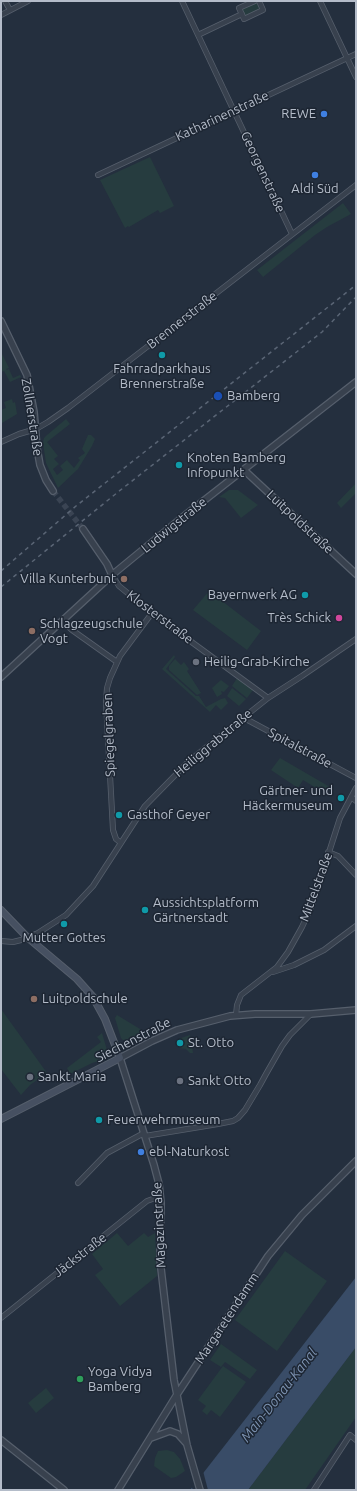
<!DOCTYPE html>
<meta charset="utf-8">
<style>
body{margin:0}
#map{position:relative;width:357px;height:1491px;overflow:hidden;background:#242f3e;font-family:Ubuntu,sans-serif}
canvas{display:block}
.frame{position:absolute;inset:0;border:2px solid #b4bcc9;pointer-events:none}
</style>
<div id="map">
<canvas width="357" height="1491"></canvas>
<div class="frame"></div>
</div>
<script>
const ctx = document.querySelector('canvas').getContext('2d');
ctx.lineJoin = 'round';
function fillPath(path, color) { ctx.fillStyle = color; ctx.fill(path, 'evenodd'); }
const toPath = rows => new Path2D(rows.map(r => 'M' + r).join(''));
function strokePath(path, color, width, dash) { ctx.strokeStyle = color; ctx.lineWidth = width; ctx.lineCap = dash ? 'butt' : 'round'; ctx.setLineDash(dash || []); ctx.stroke(path); }
function write(font, color, halo, rows, align = 'center') {
  ctx.font = font + ' Ubuntu,sans-serif'; ctx.lineWidth = 3; ctx.setLineDash([]); ctx.textBaseline = 'middle'; ctx.strokeStyle = halo; ctx.fillStyle = color; for (const [text, x, y, turn = 0] of rows) {
    ctx.save(); ctx.translate(x, y); ctx.rotate((+turn || 0) * Math.PI / 180); ctx.textAlign = isNaN(turn) ? turn : align; if (halo) ctx.strokeText(text, 0, 0); ctx.fillText(text, 0, 0); ctx.restore();
  }
}
fillPath(toPath([
 [256,3,260,7,259,10,246,16,243,14,243,9],
 [150,157,174,206,160,213,158,210,129,227,128,226,125,228,100,180],
 [343,203,351,214,327,227,315,235,263,277,257,270],
 [1,352,9,368,6,369,7,370,9,369,13,378,20,375,21,377,10,382,4,371,1,372],
 [12,399,13,403,15,402,17,414,2,423,1,410,6,408,4,402],
 [66,419,70,424,47,442,58,456,54,459,59,464,53,469,57,475,63,470,60,466,67,460,74,468,80,460,78,458,85,453,82,449,88,435,91,435,95,439,92,446,78,469,58,488,46,463,43,443,44,438,47,435],
 [356,483,356,493,341,508,337,503],
 [229,490,238,490,258,505,241,518,225,498,219,497],
 [209,591,261,631,247,650,193,610],
 [174,655,175,657,166,669,196,696,199,696,206,707,221,699,225,698,228,703,221,710,216,705,210,712,162,669],
 [175,659,181,665,184,662,189,669,187,671,201,693,197,695,169,670,169,666],
 [237,678,253,690,247,698,232,686],
 [221,680,229,686,224,692,221,691,222,694,217,697,212,688],
 [232,688,246,699,239,706,227,696],
 [280,758,330,787,326,794,303,780,298,788,271,770],
 [1,1009,47,1073,30,1085,21,1095,1,1069],
 [117,1015,145,1032,150,1030,151,1032,137,1040,129,1041,123,1040,121,1038,115,1018],
 [102,1033,107,1050,105,1057,102,1060,92,1063,70,1074,67,1068,101,1042,97,1037],
 [190,1035,193,1053,190,1053,186,1049,179,1048,178,1039],
 [117,1233,128,1246,144,1233,148,1237,155,1233,157,1276,120,1306,95,1275,103,1269,92,1254],
 [285,1251,327,1281,277,1351,235,1320],
 [221,1344,257,1370,250,1379,225,1362,221,1367,210,1360],
 [356,1347,356,1417,305,1490,248,1490],
 [223,1366,246,1382,220,1417,211,1410,207,1415,202,1411,206,1406,198,1400],
 [46,1388,54,1398,36,1413,28,1403],
 [167,1450,174,1452,180,1459,185,1471,176,1477,171,1478,154,1466,155,1458,158,1451]
]), '#263c3f');
fillPath(toPath([
 [356,1277,356,1347,248,1490,190,1490]
]), '#394c67');
fillPath(toPath([
 [203,1471,208,1490,193,1490,191,1485]
]), '#242f3e');
strokePath(toPath([
 [53,491,83,529]
]), '#3a4453', 5.5, [5.5, 3]);
const minor = toPath([
 [5,1,10,10],
 [182,1,292,234],
 [255,1,239,8,244,19,263,10,259,1],
 [320,1,356,77],
 [1,15,28,1],
 [198,35,242,14],
 [98,175,356,54],
 [1,442,19,434,36,429,48,422,68,408,356,185],
 [112,575,119,586,152,613,268,698],
 [62,621,72,630,117,662],
 [244,718,356,778],
 [351,797,356,801],
 [121,843,116,839,113,830,106,702,107,688,110,678,120,656,152,613],
 [328,852,338,856,356,875],
 [1,941,13,942,21,940,38,933,66,915,93,886,145,806,189,761,268,698,302,676,356,639],
 [273,972,294,965,324,950,356,926],
 [236,1015,237,1005,241,995,277,967,288,952,302,927,312,905,340,818,356,788],
 [145,1136,218,1124,233,1121,238,1118,245,1110,260,1085,266,1074,282,1046,290,1035,311,1014],
 [78,1183,107,1153,144,1133],
 [1,1318,147,1201,161,1196],
 [314,1490,350,1435,356,1440]
]);
const tertiary = toPath([
 [1,321,27,375,34,412,37,448,40,465,46,480,53,491],
 [244,470,356,574],
 [83,529,107,564,112,575],
 [1,677,112,575,179,520,356,382],
 [151,1438,170,1431,178,1434,186,1443],
 [1,1440,64,1490],
 [118,1490,176,1396,268,1256,302,1215,356,1161],
 [200,1490,187,1445,174,1380,160,1260,161,1203,159,1184,154,1165,120,1058,152,1041,177,1030,230,1016,255,1014,311,1014,356,1010]
]);
const secondary = toPath([
 [1,910,27,937,77,979,93,997,105,1019,120,1058,1,1119]
]);
strokePath(minor, '#565f6c', 6);
strokePath(tertiary, '#565f6c', 8);
strokePath(secondary, '#565f6c', 8);
strokePath(minor, '#38414e', 4.5);
strokePath(tertiary, '#38414e', 5.5);
strokePath(secondary, '#465061', 6);
strokePath(toPath([
 [1,571,76,506,356,285],
 [1,587,118,492,322,332,356,297]
]), '#5a6575', 1.5, [4, 4]);
for (const [x, y, r, color] of [
 [324,114,4,"#3f7fe0"],
 [315,175,4,"#3f7fe0"],
 [162,355,4,"#0f9aa8"],
 [218,396,5,"#1a4fb4"],
 [179,465,4,"#0f9aa8"],
 [124,579,4,"#8d6e63"],
 [305,595,4,"#0f9aa8"],
 [339,618,4,"#d1479c"],
 [32,631,4,"#8d6e63"],
 [196,662,4,"#6b7280"],
 [341,798,4,"#0f9aa8"],
 [119,815,4,"#0f9aa8"],
 [145,910,4,"#0f9aa8"],
 [64,924,4,"#0f9aa8"],
 [34,999,4,"#8d6e63"],
 [180,1043,4,"#0f9aa8"],
 [30,1077,4,"#6b7280"],
 [180,1081,4,"#6b7280"],
 [99,1120,4,"#0f9aa8"],
 [141,1152,4,"#3f7fe0"],
 [80,1379,4,"#2e9e5b"]
]) { const dot = new Path2D(); dot.arc(x, y, r, 0, 2 * Math.PI); ctx.fillStyle = color; ctx.fill(dot); strokePath(dot, '#1d2633', 1.5); }
write('13px', '#b4bcc9', '#1d2633', [
 ["REWE",316,114,"right"],
 ["Aldi Süd",315,189,"center"],
 ["Fahrradparkhaus",162,369,"center"],
 ["Brennerstraße",162,384,"center"],
 ["Bamberg",227,396],
 ["Knoten Bamberg",187,458],
 ["Infopunkt",187,473],
 ["Villa Kunterbunt",116,579,"right"],
 ["Bayernwerk AG",297,595,"right"],
 ["Très Schick",331,618,"right"],
 ["Schlagzeugschule",40,624],
 ["Vogt",40,639],
 ["Heilig-Grab-Kirche",204,662],
 ["Gärtner- und",333,791,"right"],
 ["Häckermuseum",333,806,"right"],
 ["Gasthof Geyer",127,815],
 ["Aussichtsplatform",153,903],
 ["Gärtnerstadt",153,918],
 ["Mutter Gottes",64,938,"center"],
 ["Luitpoldschule",42,999],
 ["St. Otto",188,1043],
 ["Sankt Maria",38,1077],
 ["Sankt Otto",188,1081],
 ["Feuerwehrmuseum",107,1120],
 ["ebl-Naturkost",149,1152],
 ["Yoga Vidya",88,1372],
 ["Bamberg",88,1387]
], 'left');
write('13px', '#b4bcc9', '#1d2633', [
 ["Katharinenstraße",222,116,-25],
 ["Georgenstraße",263,172,65],
 ["Brennerstraße",182,320,-38],
 ["Zollnerstraße",32,417,81],
 ["Luitpoldstraße",300,522,43],
 ["Ludwigstraße",174,525,-39],
 ["Klosterstraße",160,617,37],
 ["Spiegelgraben",109,735,-92],
 ["Heiliggrabstraße",213,743,-40],
 ["Spitalstraße",300,748,28],
 ["Mittelstraße",316,887,-70],
 ["Siechenstraße",133,1040,-27],
 ["Magazinstraße",159,1225,-93],
 ["Jäckstraße",80,1255,-38],
 ["Margaretendamm",227,1318,-57]
]);
write('italic 14px', '#7c92b1', '#1d2633', [
 ["Main-Donau-Kanal",279,1395,-52]
]);
</script>
